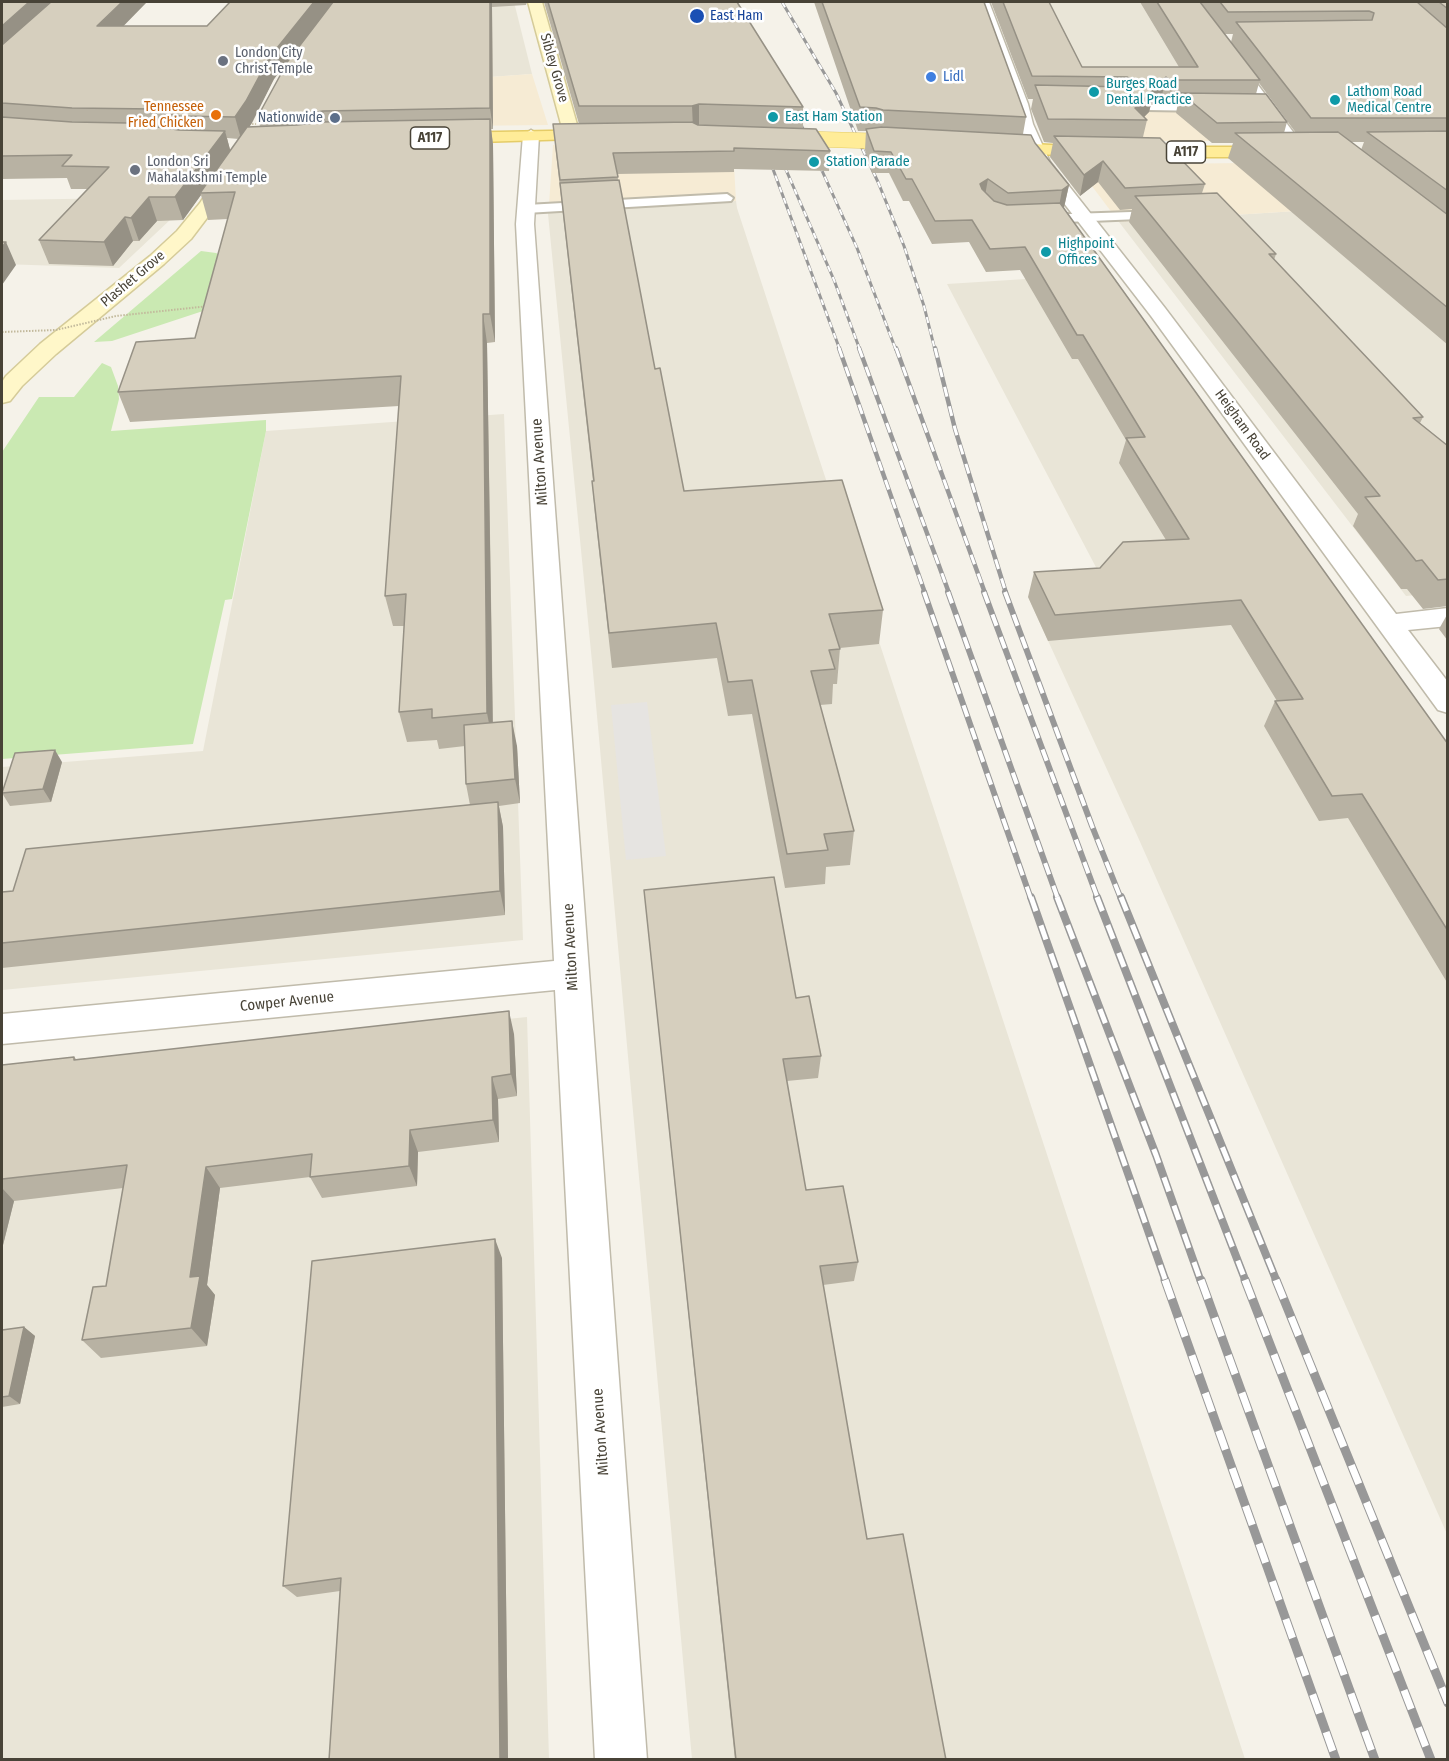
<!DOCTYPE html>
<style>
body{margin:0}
#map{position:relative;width:1449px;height:1761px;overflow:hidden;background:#f5f2e9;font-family:"Fira Sans Condensed",sans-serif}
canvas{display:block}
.frame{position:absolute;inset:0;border:3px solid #484337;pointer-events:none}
</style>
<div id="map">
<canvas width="1449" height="1761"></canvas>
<div class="frame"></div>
</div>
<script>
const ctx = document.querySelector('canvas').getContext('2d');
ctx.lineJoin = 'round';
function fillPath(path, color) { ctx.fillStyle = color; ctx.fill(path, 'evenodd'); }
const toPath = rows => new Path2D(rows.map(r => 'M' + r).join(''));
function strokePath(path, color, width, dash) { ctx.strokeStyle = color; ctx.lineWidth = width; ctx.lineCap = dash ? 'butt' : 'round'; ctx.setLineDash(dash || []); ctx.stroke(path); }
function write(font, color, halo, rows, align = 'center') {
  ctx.font = font + ' "Fira Sans Condensed",sans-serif'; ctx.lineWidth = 5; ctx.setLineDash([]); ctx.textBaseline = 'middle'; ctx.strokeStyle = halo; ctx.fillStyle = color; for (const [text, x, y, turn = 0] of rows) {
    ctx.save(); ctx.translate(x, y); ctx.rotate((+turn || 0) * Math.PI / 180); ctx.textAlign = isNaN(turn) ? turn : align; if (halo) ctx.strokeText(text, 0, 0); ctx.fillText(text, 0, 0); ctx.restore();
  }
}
fillPath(toPath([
 [361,2,514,2,532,74,462,79],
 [1002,2,1171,2,1239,100,1041,95],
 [187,197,171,219,119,268,2,264,2,200],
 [736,201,737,208,1245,1759,692,1759,593,672,548,214,549,210],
 [1297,211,1447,257,1447,592,1406,596,1119,222],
 [1105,274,1447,761,1447,1534,1137,835,1028,597,1109,592,947,284],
 [504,414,523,940,2,990,2,767,203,751,266,431],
 [527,1017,549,1759,2,1759,2,1071]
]), '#e9e5d7');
fillPath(toPath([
 [532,74,548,125,283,128,462,79],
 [1135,95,1239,100,1269,141,1060,141],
 [553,145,733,147,736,201,620,206,549,205],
 [1327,162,1297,211,1119,222,1076,165]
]), '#f6ebd4');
fillPath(toPath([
 [201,251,216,253,227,259,203,311,112,341,94,342],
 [102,363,111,367,118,386,119,399,111,431,266,420,266,431,232,599,225,600,193,744,2,759,2,452,39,397,74,397]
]), '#cae9b2');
fillPath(toPath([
 [647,702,666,856,626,860,611,705]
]), '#e6e4e1');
const service = toPath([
 [1151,105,1206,105,1211,108,1206,111,1147,110,1147,106,1151,105],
 [727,194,733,198,731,201,526,213,520,209,526,205,727,194],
 [1161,211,1165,212,1167,215,1165,218,1041,223,1035,219,1041,215,1161,211]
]);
const minor = toPath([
 [976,2,989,2,1028,104,1033,124,1050,162,1165,308,1396,614,1448,608,1448,626,1408,630,1448,682,1448,713,1438,710,1151,316,1033,163,1017,124,1012,104,976,2],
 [1183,2,1196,2,1305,148,1307,152,1305,156,1293,156,1183,2],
 [531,130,539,135,534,224,647,1760,595,1760,555,990,2,1044,2,1014,554,961,516,224,523,135,531,130]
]);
const secondary = toPath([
 [528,2,542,2,580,135,578,138,572,140,564,135,528,2],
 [229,166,235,167,238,171,213,210,191,239,164,264,56,354,22,386,10,401,2,403,2,382,6,376,40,344,150,256,177,231,200,203,223,167,229,166]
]);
const primary = toPath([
 [600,130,608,135,606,138,447,143,439,138,447,133,600,130],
 [996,142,1088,147,1274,147,1282,152,1274,157,1088,157,990,151,988,147,996,142]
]);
strokePath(service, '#c0bbab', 4);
strokePath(minor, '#c0bbab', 3);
strokePath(secondary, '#d5cb99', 3);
strokePath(primary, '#e5cc67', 3);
strokePath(toPath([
 [252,124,256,124]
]), '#c2b99c', 1.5, [1.5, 1.5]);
fillPath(service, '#fff');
fillPath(minor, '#fff');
fillPath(secondary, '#fff7c9');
fillPath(primary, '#ffec98');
const railFar4 = toPath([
 [782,2,836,93,878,182,904,246,924,306,935,350],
 [795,111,857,248,896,350],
 [767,153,840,350],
 [780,156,834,280,860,350]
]);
const railFar3 = toPath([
 [839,348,925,593],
 [859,348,949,593],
 [896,348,985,593],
 [935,348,955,429,1006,593]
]);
const railFar2 = toPath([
 [924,592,1031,899],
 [948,592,1058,899],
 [984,592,1098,899],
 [1005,592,1092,826,1121,899]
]);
const railFar1 = toPath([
 [1031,897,1166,1282],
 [1057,897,1156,1155,1201,1282],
 [1097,897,1246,1282],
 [1121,897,1277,1282]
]);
const rail = toPath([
 [1165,1280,1336,1760],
 [1201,1280,1375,1760],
 [1245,1280,1431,1760],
 [1276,1280,1448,1703]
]);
strokePath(railFar4, '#989898', 3);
strokePath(railFar3, '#989898', 4.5);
strokePath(railFar2, '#989898', 6);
strokePath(railFar1, '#989898', 8);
strokePath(rail, '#989898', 9);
strokePath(railFar4, '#fff', 2, [6]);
strokePath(railFar3, '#fff', 3, [10]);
strokePath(railFar2, '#fff', 4, [12]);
strokePath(railFar1, '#fff', 5, [15]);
strokePath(rail, '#fff', 7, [20]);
const primaryBridge = toPath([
 [777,138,874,141]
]);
strokePath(primaryBridge, '#e5cc67', 16, []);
strokePath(toPath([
 [2,332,56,330,116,316,209,306]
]), '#c2b99c', 2, [1.5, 1.5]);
strokePath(primaryBridge, '#ffec98', 15);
fillPath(toPath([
 [2,2,123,26,207,26,230,2,527,2,526,5,492,7,493,129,491,129,493,145,495,342,487,343,493,723,517,746,520,803,499,806,503,827,505,915,2,968,2,892,13,891,470,805,466,784,465,746,439,749,437,740,407,742,399,712,404,626,393,626,385,596,399,406,130,422,118,392,195,338,228,219,208,220,201,195,183,220,157,221,139,241,133,241,113,266,49,264,39,240,87,189,71,189,67,178,2,179],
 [317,23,258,116,260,127,249,127,274,79],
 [227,138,239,139,230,150],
 [544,2,737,2,803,107,803,128,830,151,829,171,734,169,734,172,617,174,655,369,684,491,883,610,879,644,840,648,837,684,833,684,832,704,820,705,854,831,850,865,826,867,825,884,785,888,752,714,728,716,717,658,612,668,595,515,592,481,593,481,555,144,579,124],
 [814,2,984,2,1026,117,1023,134,1035,143,1069,185,1064,208,1448,744,1448,984,1348,818,1319,821,1264,726,1275,701,1277,701,1231,625,1048,641,1028,597,1034,572,1100,568,1166,540,1119,463,1126,440,1078,359,1072,359,1020,270,986,272,969,242,932,244,909,201,903,201,889,173,872,173,865,150,866,131,858,131],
 [991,2,1049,2,1082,67,1179,67,1140,2,1448,2,1448,345,1228,158,1233,143,1212,143,1176,113,1178,103,1164,103,1161,100,1158,103,1151,104,1149,112,1144,117,1147,120,1143,137,1205,184,1202,193,1276,254,1274,260,1423,417,1420,423,1448,446,1448,606,1423,609,1407,589,1401,589,1353,526,1358,514,1129,222,1132,209,1120,210,1098,182,1080,196,1050,157,1053,143,1044,142,1031,109,1033,99,1028,99],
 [1225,34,1233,34,1231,42],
 [1259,83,1296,133,1284,133,1287,122,1256,94],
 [1351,142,1364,142,1361,150],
 [1448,613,1448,641,1439,629],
 [62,762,51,802,10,806,2,793],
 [644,890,796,998,821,1056,818,1078,787,1081,806,1190,858,1262,854,1281,823,1285,867,1539,946,1760,735,1760],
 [514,1034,517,1096,498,1099,499,1142,418,1152,417,1186,322,1198,310,1177,220,1188,207,1285,215,1295,207,1346,101,1358,82,1340,106,1286,123,1188,14,1201,3,1245,2,1245,2,1065,74,1057,76,1059],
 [502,1258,508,1760,329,1760,340,1591,297,1597,283,1586],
 [24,1327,35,1336,20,1404,2,1407,2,1330]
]), '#b8b2a3');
fillPath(toPath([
 [29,2,58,2,2,52,2,26],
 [122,2,147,2,104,46,97,26],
 [314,2,334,2,274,79,252,123,241,139,235,117,269,58],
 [490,2,492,2,492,7,493,129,490,108],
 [1166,77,1161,100,1158,103,1151,104,1149,112,1141,120,1135,108,1151,81],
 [699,104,699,125,693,128,692,106],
 [323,111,328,133,303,137,298,115],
 [490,119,493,145,495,342,490,314],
 [225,131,231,153,200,193,201,195,183,220,175,197],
 [1103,161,1098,182,1080,196,1084,175],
 [988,179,984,201,980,184],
 [1069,185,1064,207,1058,212,1062,190],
 [149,197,157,221,139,241,131,218],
 [125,217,133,241,113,266,104,242],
 [6,242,16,265,2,285,2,247],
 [483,314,487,343,493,744,487,713],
 [512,721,517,746,520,803,515,779],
 [55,750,62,762,51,802,43,789],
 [498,802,503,827,505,915,500,891],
 [509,1011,514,1034,517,1096,511,1074],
 [492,1077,498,1099,499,1142,493,1120],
 [410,1130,418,1152,417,1186,409,1166],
 [206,1167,220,1188,207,1285,215,1295,207,1346,191,1328,190,1277],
 [2,1188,14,1201,3,1245,2,1243],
 [495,1239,502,1258,508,1760,500,1760],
 [24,1327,35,1336,20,1404,9,1396]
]), '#969185');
const building = toPath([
 [2,2,29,2,2,26,2,2],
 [51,2,122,2,97,26,207,26,230,2,314,2,269,58,246,101,235,117,180,116,164,114,155,109,72,108,2,103,2,45,51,2],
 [333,2,490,2,490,108,323,111,298,115,258,116,288,61,333,2],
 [548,2,737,2,803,107,699,104,692,106,579,106,548,2],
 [822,2,984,2,1026,117,883,110,876,108,860,107,822,2],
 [1003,2,1049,2,1082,67,1198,67,1157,2,1200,2,1260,80,1170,80,1166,77,1163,80,1151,81,1151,88,1154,89,1135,108,1147,120,1048,119,1035,85,1127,87,1134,81,1127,77,1032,76,1003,2],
 [1220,2,1417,2,1448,29,1448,118,1311,118,1236,22,1372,20,1374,13,1369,11,1228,12,1220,2],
 [1439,2,1448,2,1448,9,1439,2],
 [1181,93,1266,94,1287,122,1217,123,1181,93],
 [2,117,72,122,128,123,179,130,225,131,175,197,149,197,131,218,125,217,104,242,39,240,109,167,62,166,72,155,2,156,2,117],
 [490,119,490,314,483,314,487,713,432,718,432,709,399,712,406,594,385,596,401,376,118,392,136,342,195,338,235,192,200,193,247,127,297,125,322,122,490,119],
 [692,122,698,125,816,129,830,151,734,148,734,151,613,153,618,177,560,180,553,124,692,122],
 [882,127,1031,135,1035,143,1069,185,1062,190,1008,193,988,179,980,184,982,189,994,201,1007,205,1060,203,1448,744,1448,931,1362,794,1332,796,1275,701,1303,699,1241,600,1055,615,1034,572,1100,568,1123,542,1189,539,1126,438,1145,437,1083,335,1077,335,1025,247,990,249,972,220,935,221,912,179,906,179,891,152,874,151,866,129,882,127],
 [1448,131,1448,191,1367,132,1448,131],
 [1338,132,1448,215,1448,308,1235,133,1338,132],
 [1054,136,1160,138,1205,184,1125,188,1103,161,1084,175,1054,136],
 [619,180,655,369,660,368,684,491,842,480,883,610,829,614,840,649,829,650,835,669,811,671,854,831,824,834,828,850,787,854,752,680,728,682,716,623,609,633,592,481,594,481,560,183,619,180],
 [1217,193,1276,254,1269,254,1423,417,1413,418,1448,446,1448,579,1438,580,1422,560,1416,561,1365,497,1380,496,1135,196,1217,193],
 [2,242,6,242,2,247,2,242],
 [512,721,515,779,466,784,464,725,512,721],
 [55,750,43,789,2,793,15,753,55,750],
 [498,802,500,891,2,943,2,892,13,891,26,849,498,802],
 [774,877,796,998,809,996,821,1056,783,1059,806,1190,843,1186,858,1262,820,1266,867,1539,903,1534,946,1760,736,1760,644,890,774,877],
 [509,1011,511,1074,492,1077,493,1120,410,1130,409,1166,310,1177,312,1154,206,1167,190,1277,200,1276,191,1328,82,1340,93,1287,106,1286,127,1165,2,1179,2,1065,74,1057,74,1060,509,1011],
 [495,1239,500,1760,329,1760,341,1578,283,1586,312,1261,495,1239],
 [24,1327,9,1396,2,1397,2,1330,24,1327]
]);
fillPath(building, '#d6cfbe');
strokePath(building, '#969185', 1.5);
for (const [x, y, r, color] of [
 [697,16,8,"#1a4fb4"],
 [223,61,6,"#6b7280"],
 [931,77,6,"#3f7fe0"],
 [1094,92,6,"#0f9aa8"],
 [1335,100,6,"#0f9aa8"],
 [216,115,6,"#e8710a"],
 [773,117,6,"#0f9aa8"],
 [335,118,6,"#5c6f8a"],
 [814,162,6,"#0f9aa8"],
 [135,170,6,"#6b7280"],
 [1046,252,6,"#0f9aa8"]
]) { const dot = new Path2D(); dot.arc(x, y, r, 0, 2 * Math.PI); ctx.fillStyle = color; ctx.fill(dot); strokePath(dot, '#fff', 2); }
write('14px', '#164399', '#fff', [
 ["East Ham",710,16]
], 'left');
write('14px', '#5b616d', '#fff', [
 ["London City",235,53],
 ["Christ Temple",235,69],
 ["London Sri",147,162],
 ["Mahalakshmi Temple",147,178]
], 'left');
write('14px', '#484337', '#fff', [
 ["Sibley Grove",554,68,74],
 ["Plashet Grove",133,279,-40],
 ["Heigham Road",1242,425,54]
]);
write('14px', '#366cbe', '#fff', [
 ["Lidl",943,77]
], 'left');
write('14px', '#0d838f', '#fff', [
 ["Burges Road",1106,84],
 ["Dental Practice",1106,100],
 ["Lathom Road",1347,92],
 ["Medical Centre",1347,108],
 ["East Ham Station",785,117],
 ["Station Parade",826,162],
 ["Highpoint",1058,244],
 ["Offices",1058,260]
], 'left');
write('14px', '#c56008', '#fff', [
 ["Tennessee",204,107],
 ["Fried Chicken",204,123]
], 'right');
write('14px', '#4e5e75', '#fff', [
 ["Nationwide",323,118]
], 'right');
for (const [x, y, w] of [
 [430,138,39],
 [1186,152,39]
]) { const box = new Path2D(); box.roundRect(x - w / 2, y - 11, w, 22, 4.5); ctx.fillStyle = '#fff'; ctx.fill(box); strokePath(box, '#484337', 1.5); }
write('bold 14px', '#484337', null, [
 ["A117",430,138],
 ["A117",1186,152]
]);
write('15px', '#484337', '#fff', [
 ["Milton Avenue",540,462,-94],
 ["Milton Avenue",571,947,-93],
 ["Cowper Avenue",287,1002,-6],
 ["Milton Avenue",601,1432,-94]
]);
</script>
